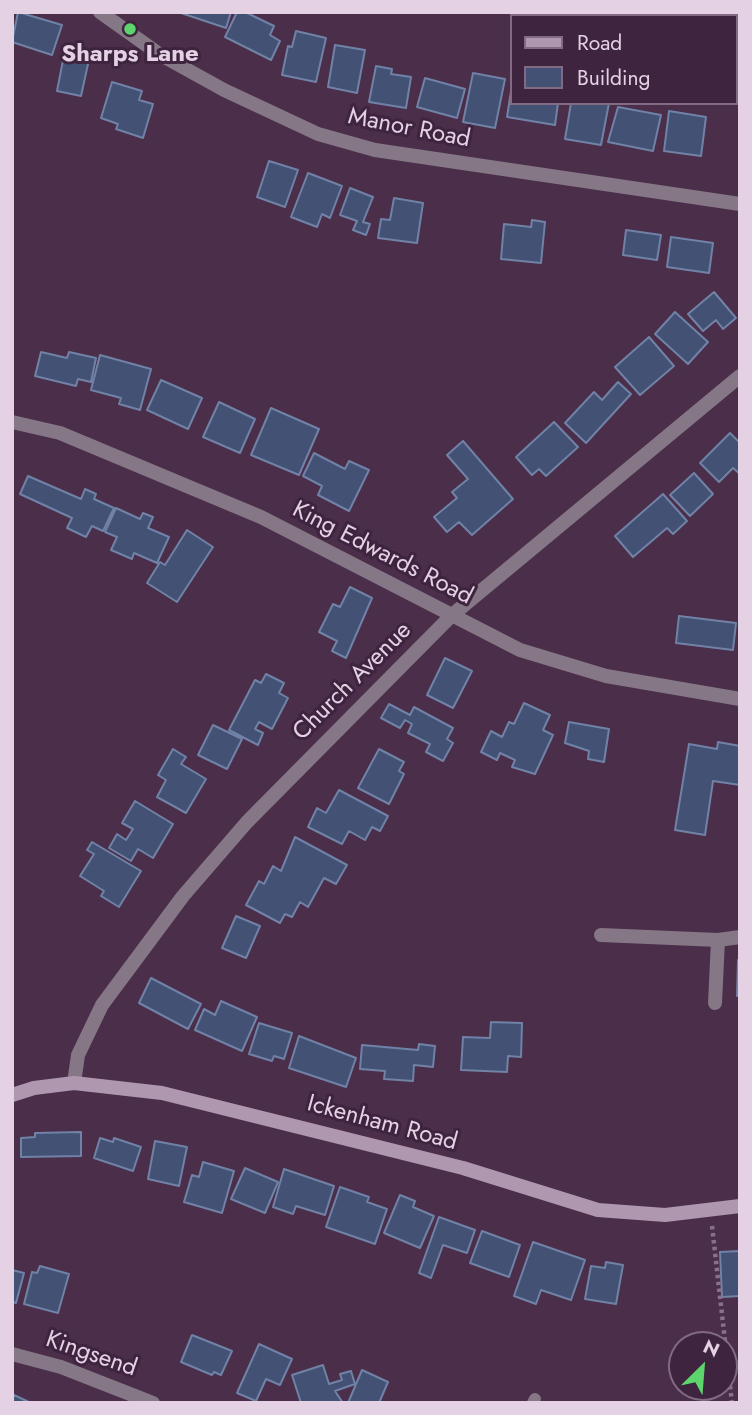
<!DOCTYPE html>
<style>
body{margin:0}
#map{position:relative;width:752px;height:1415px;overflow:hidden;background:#4a2e4a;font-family:Jost,sans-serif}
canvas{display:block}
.frame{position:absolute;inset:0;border:14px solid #e4d2e4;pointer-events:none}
.legend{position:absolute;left:510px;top:14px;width:228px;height:91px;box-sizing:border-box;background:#3f2440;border:2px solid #816a82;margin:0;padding:9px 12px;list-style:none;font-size:21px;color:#e4d2e4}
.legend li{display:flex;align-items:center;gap:14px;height:35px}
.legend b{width:35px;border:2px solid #816a82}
.north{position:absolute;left:668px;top:1331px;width:70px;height:70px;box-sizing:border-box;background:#3f2440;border:2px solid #816a82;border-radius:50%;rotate:25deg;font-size:19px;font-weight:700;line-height:28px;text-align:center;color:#e4d2e4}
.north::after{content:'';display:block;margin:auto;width:24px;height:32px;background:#5dd56d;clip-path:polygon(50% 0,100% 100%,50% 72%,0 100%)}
</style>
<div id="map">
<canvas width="752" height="1415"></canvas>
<div class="frame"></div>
<ul class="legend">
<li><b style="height:9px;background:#af98af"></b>Road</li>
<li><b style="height:19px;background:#425174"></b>Building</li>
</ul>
<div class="north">N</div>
</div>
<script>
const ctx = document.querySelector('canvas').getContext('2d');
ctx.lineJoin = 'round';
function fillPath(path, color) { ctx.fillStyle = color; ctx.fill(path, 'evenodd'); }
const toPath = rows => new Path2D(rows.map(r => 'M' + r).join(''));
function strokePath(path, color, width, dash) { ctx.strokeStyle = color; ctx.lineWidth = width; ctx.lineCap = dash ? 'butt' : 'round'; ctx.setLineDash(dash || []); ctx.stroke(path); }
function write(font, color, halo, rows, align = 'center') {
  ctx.font = font + ' Jost,sans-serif'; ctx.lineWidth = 6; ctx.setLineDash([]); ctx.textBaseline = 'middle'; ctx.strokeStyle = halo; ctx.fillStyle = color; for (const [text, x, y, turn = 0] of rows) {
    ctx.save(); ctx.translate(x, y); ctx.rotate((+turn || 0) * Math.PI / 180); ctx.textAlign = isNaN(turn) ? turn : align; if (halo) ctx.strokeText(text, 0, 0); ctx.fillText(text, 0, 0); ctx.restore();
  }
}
const building = toPath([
 [18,12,62,25,52,55,12,42,18,12],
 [178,12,231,12,226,28,178,12],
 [237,12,245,12,274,26,270,35,280,41,271,60,225,37,237,12],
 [296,31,326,38,316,82,282,75,288,46,292,47,296,31],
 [335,45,365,50,357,93,328,87,335,45],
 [65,50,90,55,81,96,57,91,65,50],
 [376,66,392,69,391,74,411,77,406,108,369,102,376,66],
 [473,73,505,79,495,128,463,122,473,73],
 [425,78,465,89,457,118,417,107,425,78],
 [112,82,142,91,139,100,153,104,143,138,116,129,118,124,101,118,112,82],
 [512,85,512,103,558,103,555,125,507,117,512,85],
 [571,103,609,103,601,145,565,139,571,103],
 [618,107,661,115,653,151,608,142,618,107],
 [669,111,706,117,701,156,664,151,669,111],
 [269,161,298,170,285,207,257,197,269,161],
 [308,173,342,186,330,218,322,214,317,227,291,217,308,173],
 [350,188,373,197,363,222,370,224,366,235,353,230,357,221,340,215,350,188],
 [394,198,423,203,417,243,378,238,381,219,390,220,394,198],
 [532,220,545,222,541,263,501,259,504,224,531,227,532,220],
 [626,230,661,235,657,260,623,255,626,230],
 [671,237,713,243,709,273,667,267,671,237],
 [714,292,736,318,723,329,716,320,703,331,688,314,714,292],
 [675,312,708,342,688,364,655,334,675,312],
 [649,337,674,366,640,395,615,367,649,337],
 [41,352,67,358,69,352,96,358,91,382,78,379,76,386,35,376,41,352],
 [100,355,151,369,140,410,119,404,121,398,91,390,100,355],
 [161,380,202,398,188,429,147,410,161,380],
 [618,382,631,394,586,443,565,423,594,392,602,400,618,382],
 [219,402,255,419,240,453,203,437,219,402],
 [271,408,319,429,299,475,251,455,271,408],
 [554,422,578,447,546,476,539,469,532,475,516,457,554,422],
 [730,433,740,443,740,474,733,468,719,482,700,463,730,433],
 [463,441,513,499,472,535,459,522,447,532,434,517,457,498,452,492,468,479,447,455,463,441],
 [314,453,345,469,349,461,369,470,349,511,318,495,322,486,303,476,314,453],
 [694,473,713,494,690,516,670,495,694,473],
 [28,476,81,499,85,489,96,494,94,499,114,508,103,531,92,526,86,537,67,528,72,518,20,494,28,476],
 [663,494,687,521,673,534,667,528,633,557,615,536,663,494],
 [116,508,140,519,143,513,153,517,148,528,169,537,157,563,134,553,132,559,111,550,117,537,105,532,116,508],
 [187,530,213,547,177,602,147,583,160,562,165,565,187,530],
 [350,587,372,598,346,658,332,651,337,641,319,632,333,604,340,607,350,587],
 [679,616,736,623,733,650,676,643,679,616],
 [445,658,472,671,453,708,427,695,445,658],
 [266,674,284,683,279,693,288,698,272,729,259,722,255,729,263,733,258,745,229,730,255,680,261,683,266,674],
 [524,703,550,715,543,730,553,735,535,774,512,767,515,760,500,753,497,760,481,752,491,731,502,737,509,722,514,724,524,703],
 [389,704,410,715,414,707,453,728,447,739,453,743,443,761,426,752,430,744,408,733,412,724,405,720,400,728,381,718,389,704],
 [569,722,609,729,604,762,588,759,589,751,565,743,569,722],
 [213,725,242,739,227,769,198,755,213,725],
 [718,742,740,746,740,785,713,781,705,835,675,830,689,744,717,749,718,742],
 [173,749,186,757,181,764,206,779,186,813,157,797,166,780,158,775,173,749],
 [379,749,404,762,399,771,404,774,389,804,358,788,379,749],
 [339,790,388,816,380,831,372,827,365,840,349,831,342,844,308,827,317,808,326,813,339,790],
 [135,801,173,824,153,858,138,849,131,861,109,848,117,834,126,840,133,829,122,823,135,801],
 [295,837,347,865,336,884,324,878,308,907,300,902,292,917,285,914,280,923,246,905,259,881,264,884,273,866,281,871,295,837],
 [92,842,141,871,119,907,101,896,104,891,80,876,94,854,87,850,92,842],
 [236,916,260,926,246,958,222,948,236,916],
 [738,960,740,960,740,996,737,996,738,960],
 [151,978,201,1004,188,1029,139,1003,151,978],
 [221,1001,257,1017,242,1051,195,1030,204,1009,215,1015,221,1001],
 [491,1022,522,1023,521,1057,508,1056,507,1072,461,1070,463,1037,490,1038,491,1022],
 [259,1023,292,1033,284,1059,274,1056,272,1061,249,1054,259,1023],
 [299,1036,356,1058,346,1087,289,1068,299,1036],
 [419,1044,435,1046,433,1067,414,1065,413,1081,384,1079,385,1071,360,1069,362,1045,418,1050,419,1044],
 [81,1132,81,1156,21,1157,21,1138,35,1137,35,1133,81,1132],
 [100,1138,113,1142,114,1138,141,1147,133,1171,94,1158,100,1138],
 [155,1141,187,1147,179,1186,148,1179,155,1141],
 [203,1162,234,1171,222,1213,184,1202,192,1175,199,1177,203,1162],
 [245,1168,278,1182,265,1213,231,1199,245,1168],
 [284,1169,334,1186,325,1215,296,1206,293,1214,273,1207,284,1169],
 [340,1187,369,1197,367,1202,387,1209,375,1244,326,1227,340,1187],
 [400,1195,415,1201,413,1207,434,1216,420,1248,384,1233,400,1195],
 [439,1217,475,1230,467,1253,443,1245,431,1278,419,1273,439,1217],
 [482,1231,520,1245,509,1277,470,1263,482,1231],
 [533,1242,585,1260,571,1300,541,1290,536,1304,514,1296,533,1242],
 [740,1251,740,1296,722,1297,720,1252,740,1251],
 [606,1262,623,1265,616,1304,585,1299,591,1266,605,1268,606,1262],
 [40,1266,69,1274,58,1313,24,1304,32,1272,37,1273,40,1266],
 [12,1270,24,1273,16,1303,12,1302,12,1270],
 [192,1335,232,1351,221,1375,214,1372,212,1375,181,1362,192,1335],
 [259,1344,292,1359,280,1385,266,1379,256,1401,237,1393,259,1344],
 [323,1365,329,1384,342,1380,340,1374,351,1371,355,1384,335,1391,343,1403,301,1403,292,1375,323,1365],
 [362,1370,388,1382,379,1403,348,1403,362,1370],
 [14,1395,31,1403,12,1403,14,1395]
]);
fillPath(building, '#425174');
strokePath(building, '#7182a7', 2);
strokePath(toPath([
 [712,1226,732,1403]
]), '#897189', 4.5, [3.5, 3.5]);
strokePath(toPath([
 [533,1403,535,1399]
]), '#857785', 12);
strokePath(toPath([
 [100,12,159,54,224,90,318,134,375,150,740,204],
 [12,422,60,433,261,517,520,650,606,676,740,699],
 [601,935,718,940,740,937],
 [715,1003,718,940],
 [74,1083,78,1055,102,1005,183,896,247,822,451,616,740,376]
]), '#857785', 14);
strokePath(toPath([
 [12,1354,61,1367,153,1403]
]), '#857785', 14);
strokePath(toPath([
 [12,1095,34,1088,74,1083,162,1093,463,1168,598,1210,665,1215,740,1206]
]), '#af98af', 14);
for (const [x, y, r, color] of [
 [130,29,7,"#5dd56d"]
]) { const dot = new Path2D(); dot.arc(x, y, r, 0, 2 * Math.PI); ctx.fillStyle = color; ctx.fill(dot); strokePath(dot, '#3f2440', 2.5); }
write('bold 24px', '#e4d2e4', '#3f2440', [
 ["Sharps Lane",130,55]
]);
write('24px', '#e4d2e4', '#3f2440', [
 ["Manor Road",409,129,11],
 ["King Edwards Road",382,554,27],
 ["Church Avenue",353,682,-45],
 ["Ickenham Road",382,1124,15],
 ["Kingsend",91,1355,19]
]);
</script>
